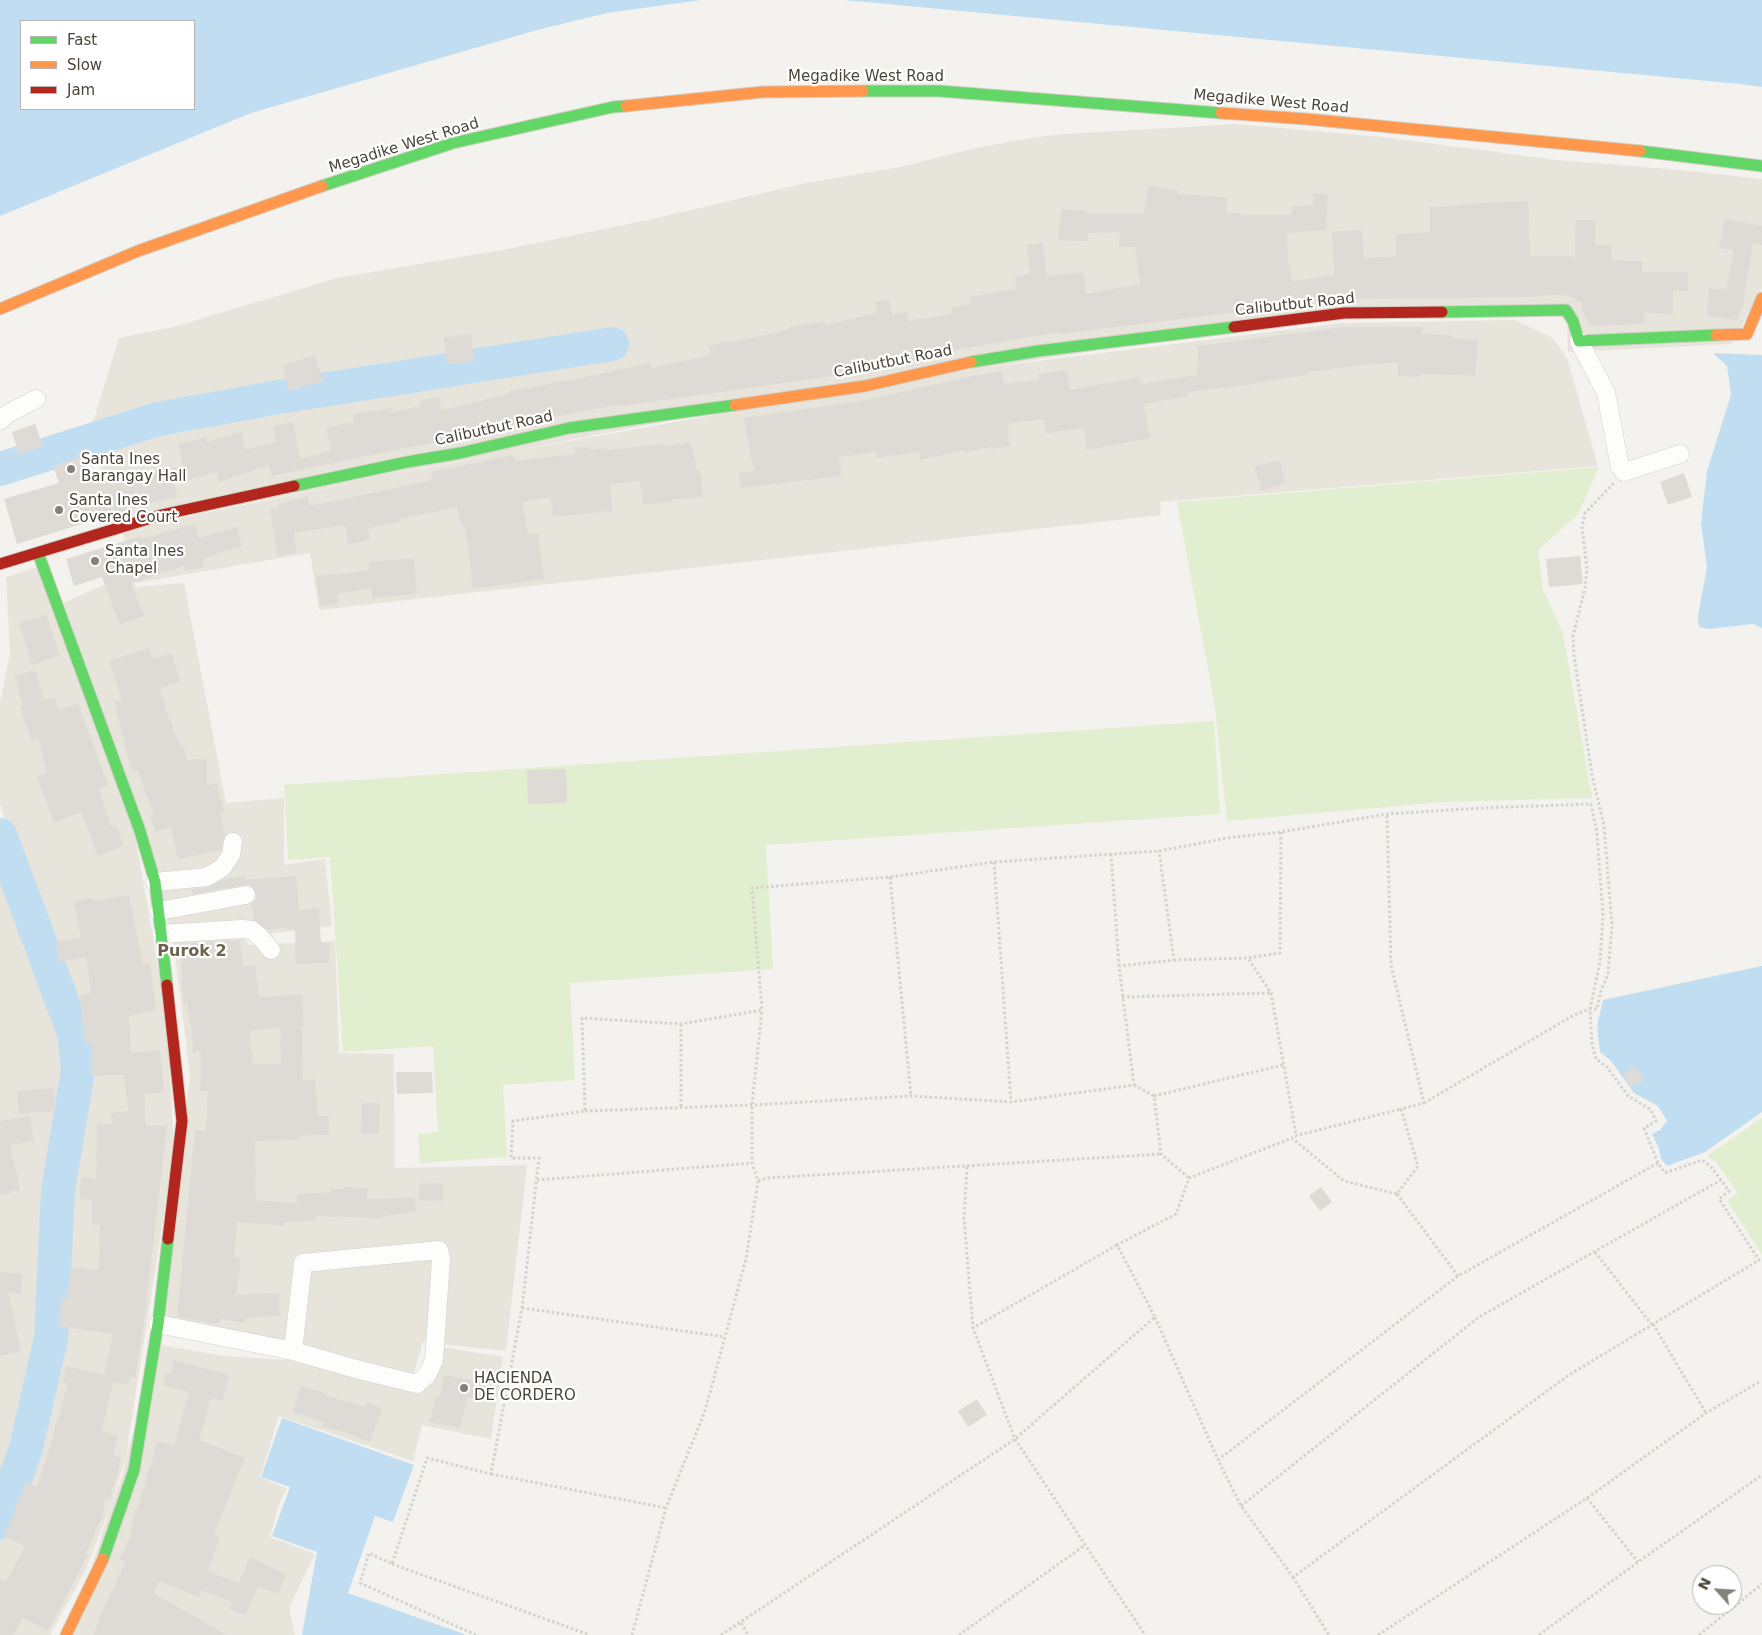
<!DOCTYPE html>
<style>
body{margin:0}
#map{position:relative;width:1762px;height:1635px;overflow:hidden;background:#f4f2ee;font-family:"DejaVu Sans",sans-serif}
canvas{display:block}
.legend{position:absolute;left:20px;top:20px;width:175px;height:90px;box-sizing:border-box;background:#fff;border:1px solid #b7b4b0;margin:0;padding:6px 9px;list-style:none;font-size:15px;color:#4b4439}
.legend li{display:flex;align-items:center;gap:10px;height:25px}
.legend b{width:25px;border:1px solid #b7b4b0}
.north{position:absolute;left:1692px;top:1565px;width:50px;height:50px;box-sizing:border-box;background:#fff;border:1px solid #b7b4b0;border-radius:50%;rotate:296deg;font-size:14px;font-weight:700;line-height:20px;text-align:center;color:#4b4439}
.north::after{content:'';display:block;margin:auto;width:18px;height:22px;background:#868178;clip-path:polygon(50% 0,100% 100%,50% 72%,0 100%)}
</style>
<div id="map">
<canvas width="1762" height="1635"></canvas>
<ul class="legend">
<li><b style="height:6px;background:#63d668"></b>Fast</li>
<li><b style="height:6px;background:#ff974d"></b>Slow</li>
<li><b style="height:6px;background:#b3261e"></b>Jam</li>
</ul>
<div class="north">N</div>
</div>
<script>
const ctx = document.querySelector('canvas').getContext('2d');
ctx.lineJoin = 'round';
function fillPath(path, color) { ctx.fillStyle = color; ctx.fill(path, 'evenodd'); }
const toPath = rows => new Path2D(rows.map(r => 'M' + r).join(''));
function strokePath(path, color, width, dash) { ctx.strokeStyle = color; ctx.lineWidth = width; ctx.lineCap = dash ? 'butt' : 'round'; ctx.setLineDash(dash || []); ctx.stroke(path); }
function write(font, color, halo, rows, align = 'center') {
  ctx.font = font + ' "DejaVu Sans",sans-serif'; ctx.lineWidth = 4.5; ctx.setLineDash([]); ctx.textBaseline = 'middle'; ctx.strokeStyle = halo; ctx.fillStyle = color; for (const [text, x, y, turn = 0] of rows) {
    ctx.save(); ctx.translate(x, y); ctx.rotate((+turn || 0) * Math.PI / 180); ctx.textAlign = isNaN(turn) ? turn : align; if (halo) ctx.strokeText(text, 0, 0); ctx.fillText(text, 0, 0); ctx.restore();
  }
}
fillPath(toPath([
 [1235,124,1382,137,1557,160,1680,170,1762,179,1762,288,1732,344,1568,352,1567,308,1307,318,774,400,116,529,91,428,119,338,173,327,337,278,507,249,652,219,806,183,900,167,971,149,1029,138,1065,134],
 [1515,320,1553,338,1567,358,1598,466,1160,502,1161,515,319,610,310,553,136,583,122,530,449,463,950,372,1342,323],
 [41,566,135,835,167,1019,174,1150,123,1474,86,1569,50,1635,0,1635,0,1537,36,1449,62,1285,66,1168,82,1080,80,1029,0,804,0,702,10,654,6,577],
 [130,573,136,587,184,583,226,803,284,798,284,865,325,859,332,926,254,936,248,920,170,928,61,604],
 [0,863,28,954,74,1078,57,1192,46,1337,23,1446,0,1510],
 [242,932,248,945,335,941,339,1053,394,1054,395,1168,527,1165,506,1351,423,1342,412,1379,164,1320,190,1075,173,937],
 [160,1345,224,1356,289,1360,418,1393,435,1346,503,1357,491,1439,422,1425,413,1461,279,1416,260,1477,287,1489,279,1504,270,1537,315,1554,289,1608,295,1635,71,1635]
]), '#e7e4dc');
fillPath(toPath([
 [1599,467,1578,514,1538,550,1543,590,1563,633,1592,798,1443,802,1227,821,1215,707,1177,502],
 [1214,721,1220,814,766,845,773,969,570,983,575,1080,503,1085,507,1157,420,1163,418,1134,438,1132,433,1046,343,1052,330,857,288,860,284,785],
 [1762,1118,1762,1253,1761,1253,1727,1201,1738,1193,1716,1162,1707,1156]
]), '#e1eecf');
fillPath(toPath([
 [0,0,701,0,607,13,537,30,251,113,0,216],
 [194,21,194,109,21,109,21,21],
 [844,0,1762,0,1762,87,1740,84],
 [1713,353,1762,355,1762,628,1753,624,1709,629,1699,627,1698,616,1707,567,1701,523,1707,471,1731,395,1727,366],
 [1762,966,1762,1112,1705,1152,1667,1166,1661,1159,1659,1149,1652,1134,1660,1130,1667,1121,1658,1106,1634,1093,1611,1061,1600,1052,1597,1026,1603,1000],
 [282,1418,414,1465,393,1522,375,1516,348,1593,464,1634,464,1635,302,1635,317,1552,272,1536,290,1487,261,1477]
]), '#c0ddf1');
strokePath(toPath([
 [0,469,158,419,279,397,612,344],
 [0,835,74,1033,78,1070,58,1190,51,1338,26,1448,0,1522]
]), '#c0ddf1', 34);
fillPath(toPath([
 [1149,185,1178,191,1177,194,1227,197,1226,213,1241,213,1241,215,1292,215,1291,206,1313,205,1313,193,1328,194,1326,230,1287,233,1288,265,1290,264,1292,281,1334,275,1332,232,1362,230,1364,258,1396,256,1396,234,1430,232,1430,207,1460,206,1460,204,1528,201,1530,256,1569,256,1575,259,1576,220,1596,220,1595,245,1611,244,1612,260,1642,261,1642,272,1688,272,1688,291,1673,291,1673,314,1644,313,1645,324,1590,326,1582,308,1582,302,1578,302,1574,298,1568,296,1554,295,1524,297,1342,299,1060,334,1059,332,966,348,862,372,621,406,621,404,507,426,507,427,457,439,404,448,272,476,269,465,219,482,217,472,174,483,177,497,157,501,17,544,4,499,59,483,53,466,83,456,89,474,100,471,104,484,141,474,183,466,178,444,206,437,207,442,241,432,246,450,276,442,273,426,293,422,300,459,331,451,326,428,355,421,353,415,371,410,372,412,392,408,393,412,421,406,420,400,439,397,441,410,484,400,510,393,510,391,551,384,551,383,576,379,650,363,651,368,711,355,709,346,728,341,728,343,765,335,790,329,790,327,826,321,826,325,877,313,874,302,889,299,892,315,907,312,909,321,952,314,951,308,971,304,970,297,1016,289,1015,277,1030,274,1027,245,1043,243,1047,276,1083,272,1086,294,1140,284,1135,247,1119,247,1120,232,1088,233,1088,241,1058,240,1061,209,1088,211,1087,214,1143,214],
 [1725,219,1762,226,1762,245,1753,243,1744,295,1745,295,1744,303,1737,320,1707,316,1709,288,1726,289,1734,250,1719,248],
 [1345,327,1422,327,1422,334,1452,335,1452,338,1478,340,1475,376,1421,374,1421,377,1398,376,1398,362,1334,368,1334,369,1308,372,1309,375,1266,381,1256,383,1256,384,1188,392,1189,396,1144,404,1150,438,1087,450,1084,428,1046,433,1044,419,1009,423,1009,427,1007,428,1010,446,992,449,992,447,965,452,965,450,920,460,919,452,877,458,876,452,839,457,841,476,741,488,739,473,754,471,744,418,867,400,972,376,1002,371,1004,384,1039,380,1038,374,1067,370,1070,390,1140,377,1141,384,1197,375,1197,367,1199,367,1197,346],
 [471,334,474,361,447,364,444,337],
 [315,355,323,381,289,391,282,365],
 [35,424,43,446,19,454,12,432],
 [691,442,697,471,700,471,703,497,671,500,672,502,643,505,640,481,610,484,612,511,553,517,551,497,522,502,528,535,538,533,544,579,473,589,465,525,461,526,457,507,400,519,400,522,368,528,370,540,348,544,345,525,294,533,296,553,277,556,270,509,279,508,278,504,308,497,310,506,433,480,431,472,514,455,515,461,575,454,574,448,590,447,590,450,607,448,607,450,663,444,664,447],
 [1279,460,1286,483,1262,491,1254,467],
 [1684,473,1692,497,1668,505,1660,482],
 [195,524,199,538,237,527,242,546,203,558,204,567,185,571,184,566,131,583,144,616,120,625,102,577,74,586,66,559,141,536,142,539],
 [1580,556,1583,584,1549,587,1546,559],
 [414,558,417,594,372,598,371,588,337,594,338,604,320,606,316,576,335,574,335,575,369,570,369,562],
 [46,615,60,655,32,665,19,623],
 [149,648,152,659,172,653,180,682,160,688,168,716,181,747,184,747,187,760,207,759,207,786,217,783,224,812,220,813,225,835,221,850,178,859,171,827,155,832,150,816,154,815,137,769,133,772,128,757,114,702,122,700,109,661],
 [35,670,44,700,55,697,58,710,78,704,108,785,99,790,111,827,116,825,124,846,98,856,81,812,54,823,37,776,47,773,38,738,31,740,27,726,26,726,20,707,23,706,15,676],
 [566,769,567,803,528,804,527,770],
 [245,876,246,880,296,876,299,910,319,908,321,943,329,943,329,963,296,964,295,929,285,930,285,928,268,930,254,920,252,904,256,899,256,894,254,889,250,885,244,885,193,894,192,889,208,887,222,880,229,879,229,878],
 [129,895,143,964,150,963,156,1010,129,1016,131,1053,160,1050,164,1092,144,1094,146,1126,167,1125,144,1322,135,1378,130,1377,129,1385,113,1382,102,1431,118,1436,113,1455,121,1458,120,1466,109,1500,105,1499,103,1515,86,1553,88,1554,48,1631,23,1618,13,1635,0,1635,0,1579,6,1582,25,1546,4,1536,17,1508,15,1507,26,1482,37,1487,54,1435,53,1434,68,1384,63,1382,66,1366,104,1375,113,1334,58,1326,62,1297,67,1298,71,1267,94,1270,94,1269,99,1269,100,1225,92,1225,92,1200,80,1199,81,1177,96,1179,97,1123,112,1124,111,1113,128,1111,124,1075,92,1076,92,1042,84,1043,80,995,91,993,86,957,59,962,56,942,81,937,74,901,92,898,93,901],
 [240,940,243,966,255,965,259,997,302,994,304,1026,302,1027,303,1080,315,1079,318,1116,329,1116,329,1135,299,1136,300,1140,255,1141,256,1200,297,1203,297,1194,330,1192,330,1189,344,1189,344,1187,367,1188,367,1199,415,1198,416,1212,383,1216,383,1218,316,1216,316,1221,285,1222,285,1226,237,1222,234,1257,241,1258,236,1295,279,1293,280,1316,246,1318,245,1323,220,1319,219,1324,177,1317,195,1130,206,1131,208,1091,200,1091,201,1051,193,1052,191,1025,190,1025,187,1003,184,1004,181,980,183,980,179,944],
 [280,1028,281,1064,253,1064,249,1031],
 [1637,1067,1644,1080,1630,1087,1623,1073],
 [396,1072,432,1072,433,1093,397,1094],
 [53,1088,55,1111,19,1114,17,1091],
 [362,1103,380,1103,379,1134,361,1133],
 [30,1116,34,1141,10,1145,20,1190,0,1195,0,1121],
 [420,1183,443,1184,443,1201,419,1200],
 [1321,1187,1332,1202,1320,1211,1309,1196],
 [0,1272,22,1274,21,1294,8,1292,21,1351,0,1356],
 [173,1360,229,1375,222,1401,211,1398,199,1440,245,1458,214,1535,220,1537,208,1571,239,1583,250,1557,286,1575,278,1594,258,1586,246,1615,229,1609,232,1602,201,1590,199,1597,159,1581,154,1593,226,1635,94,1635,101,1615,125,1562,120,1559,132,1533,129,1532,145,1485,149,1468,150,1469,157,1441,174,1446,189,1392,163,1385,165,1373,172,1373],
 [444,1375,486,1382,483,1400,467,1398,460,1428,430,1422,436,1396,440,1397],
 [301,1385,326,1394,325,1395,365,1407,367,1402,382,1408,370,1442,341,1431,322,1427,323,1422,293,1412],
 [977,1399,987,1415,968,1427,958,1411]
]), '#dedbd6');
const street = toPath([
 [1579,341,1606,393,1620,467,1624,472,1680,454],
 [0,421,7,414,36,399],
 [155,882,207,877,222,868,231,855,233,842],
 [159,911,246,895],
 [162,934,242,929,252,930,260,937,271,950],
 [158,1324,293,1351,356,1369,417,1384,427,1375,434,1360,441,1259,439,1250,303,1263,293,1351]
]);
const fast = toPath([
 [863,91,939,91,1221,113],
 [1640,151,1762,166],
 [322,186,453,143,613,107,626,106],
 [1442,312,1566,310,1573,321,1579,341,1716,335],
 [971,362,1038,351,1234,327],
 [294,486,407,462,460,453,569,428,735,405],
 [38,553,140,831,155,882,167,985],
 [103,1559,134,1470,158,1324,168,1239]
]);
const slow = toPath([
 [626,106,763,92,863,91],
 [1221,113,1306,119,1640,151],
 [0,309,138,251,322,186],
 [1716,335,1747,334,1762,298],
 [735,405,865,386,971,362],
 [66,1635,103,1559]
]);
const jam = toPath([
 [1234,327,1344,313,1442,312],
 [0,564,161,515,294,486],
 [167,985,182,1121,168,1239]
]);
strokePath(street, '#d2d0cb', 19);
strokePath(fast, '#d3cfc5', 13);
strokePath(slow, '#d3cfc5', 13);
strokePath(jam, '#d3cfc5', 13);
strokePath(toPath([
 [1281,832,1280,953,1248,958,1271,993,1296,1135],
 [1111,854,1119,966],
 [994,862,1011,1102],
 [890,877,911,1096],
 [1174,960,1248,958],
 [1122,997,1271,993],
 [681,1024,681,1107],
 [1134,1085,1154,1096,1161,1154,1189,1178],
 [1154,1096,1283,1065],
 [1424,1103,1574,1015,1590,1009,1597,1009,1601,991,1608,974,1612,925,1604,826,1592,775,1574,656,1573,636,1585,588,1587,569,1582,527,1585,513,1614,483],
 [585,1111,752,1105,911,1096,1011,1102,1134,1085,1119,966,1174,960,1159,851],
 [1295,1136,1401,1109],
 [1658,1163,1458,1276,1218,1460,1241,1506,1293,1577,1569,1375,1759,1260],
 [967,1167,964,1218,973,1328],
 [537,1180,752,1163],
 [758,1181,767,1178,1161,1154],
 [1397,1194,1458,1276],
 [1117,1245,973,1328,1015,1439,1145,1635],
 [1595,1252,1652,1325],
 [522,1308,725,1337],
 [1155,1317,1218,1460],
 [1653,1324,1706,1413],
 [491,1474,666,1508],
 [1587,1498,1638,1562],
 [1241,1506,1479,1317,1721,1180],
 [392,1564,590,1635],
 [1293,1577,1329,1635],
 [741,1623,748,1635],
 [476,1635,360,1583,369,1553,392,1564,427,1458,491,1474,522,1308,539,1158,511,1158,513,1121,585,1111,582,1018,681,1024,762,1010,752,888,890,877,994,862,1159,851,1227,838,1281,832,1387,814,1481,808,1591,804,1597,833,1603,915,1600,962,1590,1009,1592,1044,1596,1059,1607,1067,1628,1096,1651,1110,1656,1121,1644,1128,1658,1163,1665,1173,1702,1160,1712,1168,1729,1191,1719,1199,1759,1260,1762,1258],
 [632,1635,666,1508,705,1411,746,1259,758,1181,752,1163,752,1105,762,1010],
 [721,1635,1015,1439,1155,1317,1117,1245,1176,1214,1189,1178,1292,1138,1344,1181,1397,1194,1418,1166,1401,1109,1424,1103,1391,965,1387,814],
 [959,1635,1085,1545],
 [1378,1635,1587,1498,1706,1413,1761,1381],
 [1539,1635,1638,1562,1762,1475],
 [1699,1635,1762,1584]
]), '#d3d2cc', 3, [2.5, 2.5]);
strokePath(street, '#fdfdfc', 18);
strokePath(fast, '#63d668', 11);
strokePath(slow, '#ff974d', 11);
strokePath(jam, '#b3261e', 11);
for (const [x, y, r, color] of [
 [71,469,5,"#868178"],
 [59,510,5,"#868178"],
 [95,561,5,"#868178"],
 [464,1388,5,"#868178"]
]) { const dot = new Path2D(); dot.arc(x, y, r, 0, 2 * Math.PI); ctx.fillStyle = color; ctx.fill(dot); strokePath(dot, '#fff', 2); }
write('15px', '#4b4439', '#fff', [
 ["Megadike West Road",866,77],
 ["Megadike West Road",1271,102,5],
 ["Megadike West Road",404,146,-17],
 ["Calibutbut Road",1295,305,-6],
 ["Calibutbut Road",893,362,-11],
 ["Calibutbut Road",494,429,-12]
]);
write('15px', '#4b4439', '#fff', [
 ["Santa Ines",81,460],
 ["Barangay Hall",81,477],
 ["Santa Ines",69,501],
 ["Covered Court",69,518],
 ["Santa Ines",105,552],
 ["Chapel",105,569],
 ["HACIENDA",474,1379],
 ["DE CORDERO",474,1396]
], 'left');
write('bold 16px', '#6e6250', '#fff', [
 ["Purok 2",192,952]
]);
</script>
